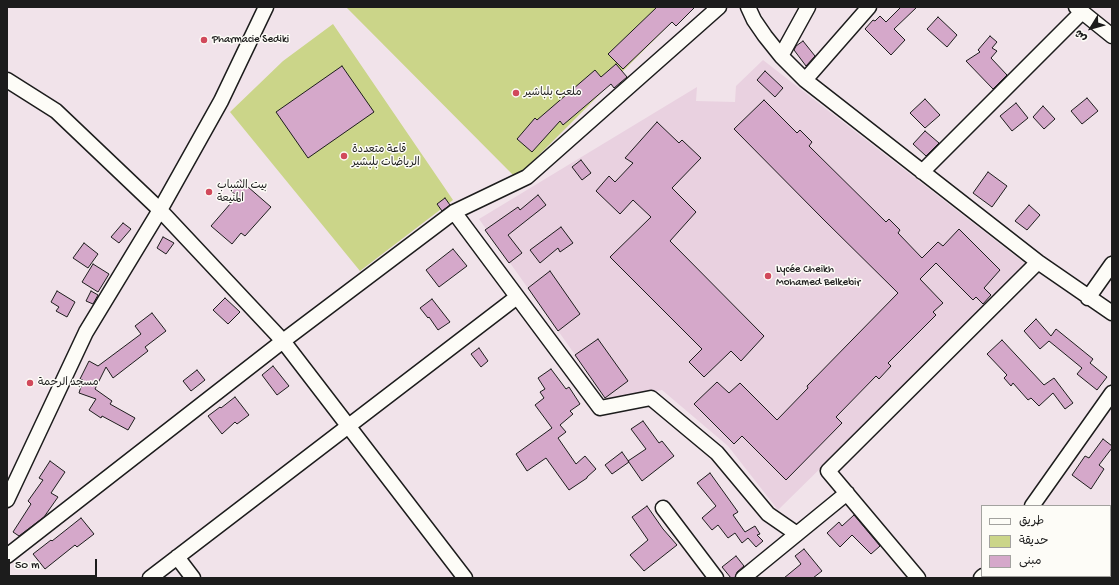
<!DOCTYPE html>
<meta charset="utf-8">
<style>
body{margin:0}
#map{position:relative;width:1119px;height:585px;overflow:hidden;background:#f1e3ea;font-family:"Gochi Hand","Playpen Sans Arabic",sans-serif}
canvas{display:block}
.frame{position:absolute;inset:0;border:8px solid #1c1c1c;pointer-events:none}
.legend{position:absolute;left:981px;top:505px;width:130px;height:72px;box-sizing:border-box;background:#fdfcf7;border:1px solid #a3a29f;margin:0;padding:5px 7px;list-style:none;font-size:12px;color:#1c1c1c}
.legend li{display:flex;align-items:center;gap:8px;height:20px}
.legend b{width:20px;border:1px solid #a3a29f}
.north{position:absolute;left:1071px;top:8px;width:40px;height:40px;-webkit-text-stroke:3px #fdfcf7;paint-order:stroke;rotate:233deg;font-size:11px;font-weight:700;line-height:16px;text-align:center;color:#1c1c1c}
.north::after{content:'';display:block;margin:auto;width:14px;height:18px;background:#1c1c1c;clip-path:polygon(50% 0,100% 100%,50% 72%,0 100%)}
.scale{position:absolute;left:8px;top:559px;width:89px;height:18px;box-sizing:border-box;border:2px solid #1c1c1c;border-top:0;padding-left:5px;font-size:12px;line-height:14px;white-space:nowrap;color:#1c1c1c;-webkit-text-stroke:3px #fdfcf7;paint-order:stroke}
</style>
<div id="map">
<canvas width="1119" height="585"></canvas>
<div class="frame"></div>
<ul class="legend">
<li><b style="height:5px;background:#fdfcf7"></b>طريق</li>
<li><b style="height:11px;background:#cbd589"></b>حديقة</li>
<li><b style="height:11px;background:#d5a8ca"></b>مبنى</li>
</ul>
<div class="north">ش</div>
<div class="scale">50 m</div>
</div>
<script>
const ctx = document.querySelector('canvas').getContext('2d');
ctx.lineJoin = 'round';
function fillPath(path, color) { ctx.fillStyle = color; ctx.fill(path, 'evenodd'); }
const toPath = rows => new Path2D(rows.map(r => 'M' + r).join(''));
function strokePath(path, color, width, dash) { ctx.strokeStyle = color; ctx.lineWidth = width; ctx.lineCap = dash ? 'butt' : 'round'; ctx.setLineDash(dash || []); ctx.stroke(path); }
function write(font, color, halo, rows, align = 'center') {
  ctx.font = font + ' "Gochi Hand","Playpen Sans Arabic",sans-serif'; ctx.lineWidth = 3; ctx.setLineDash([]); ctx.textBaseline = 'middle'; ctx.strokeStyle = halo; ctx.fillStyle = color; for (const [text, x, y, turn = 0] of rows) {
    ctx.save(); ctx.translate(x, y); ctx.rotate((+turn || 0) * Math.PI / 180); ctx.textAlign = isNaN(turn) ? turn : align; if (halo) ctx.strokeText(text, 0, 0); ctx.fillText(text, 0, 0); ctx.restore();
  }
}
fillPath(toPath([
 [763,60,1027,265,778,510,728,446,662,390,607,400,479,219,697,87,696,101,735,102,736,86]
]), '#e9d1e0');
fillPath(toPath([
 [346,7,687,7,516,178],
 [333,24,453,200,360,271,230,112,283,61]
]), '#cbd589');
const building = toPath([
 [657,7,695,7,676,26,672,22,623,69,608,54,657,7],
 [901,7,917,7,894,29,905,40,891,55,865,29,873,20,875,21,880,16,886,22,901,7],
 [938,17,957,35,947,47,927,29,938,17],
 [990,36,997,42,992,48,997,51,991,58,1007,75,993,89,966,61,980,52,978,50,990,36],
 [803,41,815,56,806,66,794,50,796,46,803,41],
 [616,64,627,77,614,88,611,84,563,125,560,121,532,152,517,139,535,118,537,120,595,70,601,77,616,64],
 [342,66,374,112,308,158,276,112,342,66],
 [765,71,783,88,775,97,757,80,765,71],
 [1087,98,1098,111,1082,124,1071,111,1087,98],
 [925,99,940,115,925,128,910,113,925,99],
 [764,100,797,133,800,130,812,142,809,146,886,222,889,219,900,230,898,233,922,258,938,242,943,246,959,229,1000,270,984,288,991,295,983,304,976,297,973,300,936,263,920,279,943,303,933,312,936,315,888,363,891,366,879,379,876,376,836,417,842,423,786,480,742,436,734,444,694,404,717,382,729,393,740,383,777,420,808,388,807,386,898,293,823,219,734,129,764,100],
 [1016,103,1028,118,1012,131,1000,116,1016,103],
 [1043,106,1055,119,1044,129,1033,117,1043,106],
 [657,122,679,143,682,140,701,158,672,188,696,212,670,241,764,336,741,361,731,351,704,377,689,362,702,349,610,257,651,217,633,200,620,214,596,191,609,176,615,182,633,163,625,158,657,122],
 [925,131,939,143,926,156,913,144,925,131],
 [581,160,591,173,582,180,572,167,581,160],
 [988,172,1007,186,992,207,973,193,988,172],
 [240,180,271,207,245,236,241,233,232,244,211,226,237,196,231,191,240,180],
 [538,195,546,205,508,235,522,253,509,263,485,230,518,207,520,210,538,195],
 [445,198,450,205,442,211,437,204,445,198],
 [1029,205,1040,215,1027,230,1015,221,1029,205],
 [123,223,131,229,119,243,111,237,123,223],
 [561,227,573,243,560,252,558,248,540,263,530,250,561,227],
 [163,237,174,243,166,254,157,248,163,237],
 [84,243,98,254,88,268,73,258,84,243],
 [453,249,467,266,439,287,426,270,453,249],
 [93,264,109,274,98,292,82,282,93,264],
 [550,271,580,314,558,331,528,288,550,271],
 [57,291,75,302,67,317,56,311,59,307,51,302,57,291],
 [91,291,98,295,93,304,86,301,91,291],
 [225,298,240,312,228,324,213,310,225,298],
 [432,299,450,322,438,330,429,317,428,318,420,308,432,299],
 [152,313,166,331,145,347,148,351,113,378,106,367,95,389,112,401,110,404,135,418,128,430,102,416,101,418,89,410,96,399,79,393,83,380,80,379,89,361,98,366,141,334,135,326,152,313],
 [1036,319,1051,336,1056,329,1093,359,1090,363,1107,377,1097,390,1077,374,1082,368,1049,341,1040,349,1024,331,1036,319],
 [598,339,628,381,605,398,575,355,598,339],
 [1002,340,1044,385,1054,378,1073,403,1065,409,1053,393,1039,406,1031,398,1028,400,1013,383,1011,386,1004,378,1007,375,987,354,1002,340],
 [479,348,488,361,481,367,471,354,479,348],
 [273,366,289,386,277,395,262,375,273,366],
 [551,369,566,389,569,387,580,404,570,411,573,414,560,425,566,432,558,438,576,464,585,456,596,469,587,477,587,478,569,490,546,458,527,471,516,454,552,428,535,405,544,398,540,392,545,389,538,378,551,369],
 [197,370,205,380,191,391,183,381,197,370],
 [235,397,249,415,237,424,235,422,222,434,208,416,220,407,221,408,235,397],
 [643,421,659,443,662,441,674,456,642,481,628,461,646,449,631,429,643,421],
 [1103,439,1112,446,1112,448,1099,465,1104,469,1091,489,1072,475,1085,456,1089,458,1103,439],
 [622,452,629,462,612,474,605,465,622,452],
 [50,461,65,472,51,493,58,497,44,517,19,536,13,532,31,504,28,501,43,480,39,478,50,461],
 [710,473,738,512,733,515,745,532,755,526,760,534,757,535,763,541,756,547,748,538,742,543,735,533,728,538,718,525,712,530,702,518,716,506,697,483,710,473],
 [647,506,663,529,677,545,644,571,630,555,648,540,632,517,647,506],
 [854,515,880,546,871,554,852,535,840,547,827,533,839,522,842,526,854,515],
 [81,518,94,534,77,547,75,545,45,569,33,554,51,540,52,541,81,518],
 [804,549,822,571,813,578,784,578,801,564,795,556,804,549],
 [736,556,744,566,737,572,735,578,731,578,722,567,736,556]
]);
fillPath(building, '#d5a8ca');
strokePath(building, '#1c1c1c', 1);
const minor = toPath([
 [748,7,754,20,765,36,781,56,805,80,1038,262,1112,313],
 [1076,7,1112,36],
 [781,56,808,7],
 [7,80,56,111,160,210,283,341,465,578],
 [805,80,869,7],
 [922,172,1082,12],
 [454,212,600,408,651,398,717,453,768,514,797,534],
 [1088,298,1112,264],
 [7,500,86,332,160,210,221,101,266,7],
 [1032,506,1112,393],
 [663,508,716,578],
 [7,556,283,341,454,212,527,177,719,7],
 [177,557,193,578],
 [1110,559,1112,557],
 [1067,576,1069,578],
 [150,578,517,297],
 [743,578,847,493],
 [918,578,828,471,1038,262],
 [981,578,983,576],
 [1097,578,1098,576]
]);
strokePath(minor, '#1c1c1c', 17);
strokePath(minor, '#fdfcf7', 14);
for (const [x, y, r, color] of [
 [204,40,4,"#d1495b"],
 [516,93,4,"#d1495b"],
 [344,156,4,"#d1495b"],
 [209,192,4,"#d1495b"],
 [768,276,4,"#d1495b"],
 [30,383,4,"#d1495b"]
]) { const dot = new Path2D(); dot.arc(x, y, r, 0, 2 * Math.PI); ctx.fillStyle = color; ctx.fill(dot); strokePath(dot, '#fdfcf7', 1.5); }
write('11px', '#1c1c1c', '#fdfcf7', [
 ["Pharmacie Sediki",212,40],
 ["ملعب بلباشير",524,93],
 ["قاعة متعددة",352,150],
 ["الرياضات بلبشير",352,163],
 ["بيت الشباب",217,186],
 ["المنيعة",217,199],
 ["Lycée Cheikh",776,270],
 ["Mohamed Belkebir",776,283],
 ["مسجد الرحمة",38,383]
], 'left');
</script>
